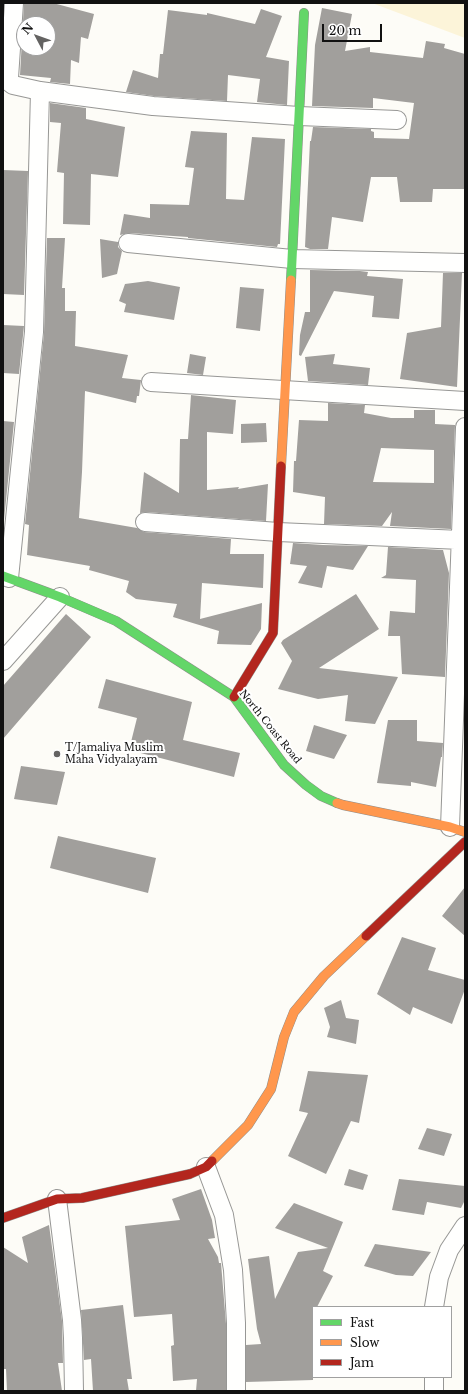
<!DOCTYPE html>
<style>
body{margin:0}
#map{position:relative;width:468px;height:1394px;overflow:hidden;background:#fdfcf7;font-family:"Libre Baskerville",serif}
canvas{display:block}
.frame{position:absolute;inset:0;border:4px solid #111;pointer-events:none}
.legend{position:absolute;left:312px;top:1306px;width:140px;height:72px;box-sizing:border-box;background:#fff;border:1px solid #a0a0a0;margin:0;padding:5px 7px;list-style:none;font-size:12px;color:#111}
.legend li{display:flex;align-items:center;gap:8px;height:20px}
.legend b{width:20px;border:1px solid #a0a0a0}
.north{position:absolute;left:16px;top:16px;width:40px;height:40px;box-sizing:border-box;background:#fff;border:1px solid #a0a0a0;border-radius:50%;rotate:311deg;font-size:11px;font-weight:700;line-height:16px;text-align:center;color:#111}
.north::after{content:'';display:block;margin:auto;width:14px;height:18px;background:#646362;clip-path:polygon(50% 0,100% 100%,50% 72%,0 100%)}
.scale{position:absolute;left:322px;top:24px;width:60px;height:18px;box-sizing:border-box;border:2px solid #111;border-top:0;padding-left:5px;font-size:12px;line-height:14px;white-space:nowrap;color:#111;-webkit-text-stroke:3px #fff;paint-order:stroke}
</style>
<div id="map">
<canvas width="468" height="1394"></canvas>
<div class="frame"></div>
<ul class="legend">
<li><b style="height:5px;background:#63d668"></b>Fast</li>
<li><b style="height:5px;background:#ff974d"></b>Slow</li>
<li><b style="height:5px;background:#b3261e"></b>Jam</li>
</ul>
<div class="north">N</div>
<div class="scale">20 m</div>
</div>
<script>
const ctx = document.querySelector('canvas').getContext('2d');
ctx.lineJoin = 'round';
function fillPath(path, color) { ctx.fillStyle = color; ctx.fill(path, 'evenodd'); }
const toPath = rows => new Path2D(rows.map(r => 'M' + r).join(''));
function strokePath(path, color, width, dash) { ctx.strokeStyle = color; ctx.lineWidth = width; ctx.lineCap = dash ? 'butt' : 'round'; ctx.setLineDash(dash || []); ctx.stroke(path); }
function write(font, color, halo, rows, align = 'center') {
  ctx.font = font + ' "Libre Baskerville",serif'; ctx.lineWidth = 4; ctx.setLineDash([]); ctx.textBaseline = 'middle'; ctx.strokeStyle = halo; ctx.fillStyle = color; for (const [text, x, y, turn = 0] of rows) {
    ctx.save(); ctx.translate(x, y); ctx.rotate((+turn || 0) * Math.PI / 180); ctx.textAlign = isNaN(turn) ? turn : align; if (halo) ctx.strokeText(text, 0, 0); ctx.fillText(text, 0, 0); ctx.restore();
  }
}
fillPath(toPath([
 [372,3,465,3,465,38]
]), '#fcf4d9');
fillPath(toPath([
 [24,3,53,3,94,14,88,39,81,37,79,63,71,60,70,84,50,82,51,78,20,75],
 [24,24,48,24,48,48,24,48],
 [322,8,352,14,345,51,370,47,370,52,423,58,426,41,445,44,444,48,465,54,465,189,433,189,432,202,400,202,397,177,371,177,363,222,332,217,328,249,310,249,305,247,310,141,311,141,313,127,371,129,371,131,374,132,374,138,409,139,414,103,373,98,373,108,312,106,315,45],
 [261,9,282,16,266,57,289,61,287,105,257,102,260,79,228,75,227,101,154,96,126,92,133,70,158,78,160,54,163,54,168,10,207,15,207,13,255,24],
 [50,103,86,108,86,119,125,127,118,177,91,174,90,225,63,224,64,173,57,172,61,123,50,122],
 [191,131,227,133,226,199,244,200,252,137,285,139,280,244,278,244,277,247,188,238,188,237,129,233,120,235,124,214,150,218,150,204,189,205,194,168,185,167],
 [3,170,28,171,24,295,3,294],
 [47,238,65,238,62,288,65,288,65,311,76,311,75,346,128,355,122,378,141,380,139,396,137,396,136,403,85,391,82,472,79,518,137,528,144,532,231,539,230,554,264,554,263,588,202,583,200,619,262,603,261,629,251,645,217,644,219,631,173,617,177,604,136,599,126,592,129,581,89,570,90,566,27,555,29,525,25,524,44,333],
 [100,239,118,242,118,247,122,251,117,274,102,278],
 [310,270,360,271,368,272,367,276,403,279,399,319,372,317,374,296,334,291,301,356,299,355,300,335,305,312,310,312],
 [443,273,462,273,457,387,400,379,407,333,441,327],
 [148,281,180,287,174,320,124,312,126,304,119,301,125,284],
 [240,287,264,289,260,331,236,328],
 [3,325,24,326,19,374,3,373],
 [190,354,206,357,203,375,187,373],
 [335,354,333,364,370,368,368,385,308,381,305,357],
 [191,395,236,400,233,434,207,432,207,490,239,487,238,489,268,484,266,521,146,512,140,513,144,472,179,493,180,439,188,439],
 [328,403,365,405,364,413,391,418,414,418,414,410,435,410,435,424,455,425,451,529,390,526,392,512,382,526,324,524,325,497,293,492,294,461,296,461,299,420,328,421],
 [381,448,434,450,434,483,373,482],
 [3,421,14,422,4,520,3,520],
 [266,423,267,442,241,443,241,424],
 [293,543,323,545,368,546,353,570,327,566,322,588,298,583,307,566,290,564],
 [388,547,443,550,449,573,445,677,402,674,400,636,388,636,390,611,415,613,416,580,381,578,386,575],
 [356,594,379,629,319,668,398,677,375,724,345,721,348,695,318,699,278,689,292,661,281,643,283,640],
 [66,614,91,637,3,739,3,686],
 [106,679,192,702,183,740,240,753,234,777,129,750,137,718,98,708],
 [388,720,417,720,417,741,443,743,442,757,441,757,436,787,411,782,411,786,377,783],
 [314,725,347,735,334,759,306,751],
 [21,766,65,772,57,805,14,799],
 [58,836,156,858,148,893,50,868],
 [465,887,465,936,442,916],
 [402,937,436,948,428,970,465,980,465,989,452,1024,413,1007,410,1015,377,994],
 [341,1000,346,1018,359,1020,356,1044,327,1037,330,1027,324,1008],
 [308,1071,368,1075,359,1123,351,1121,326,1174,288,1156,308,1113,299,1111],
 [427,1128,452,1134,444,1156,418,1149],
 [349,1169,368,1175,363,1190,344,1185],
 [399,1179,465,1186,465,1200,461,1208,427,1202,424,1215,392,1210],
 [201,1189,212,1220,215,1238,208,1239,218,1257,219,1263,221,1263,226,1324,226,1391,196,1391,197,1379,173,1381,171,1346,174,1345,172,1314,134,1317,125,1226,180,1220,172,1199],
 [294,1203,343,1222,323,1271,333,1276,317,1307,313,1307,313,1380,246,1382,246,1345,261,1344,257,1329,248,1259,269,1256,275,1299,298,1252,328,1248,275,1228],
 [49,1225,62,1321,63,1363,58,1363,62,1391,7,1391,6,1369,3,1369,3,1247,28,1263,22,1237],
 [375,1244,431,1252,413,1276,396,1275,364,1266],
 [123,1305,132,1379,127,1379,129,1391,93,1391,91,1359,84,1360,81,1310]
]), '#a19f9c');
const street = toPath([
 [14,3,9,78,9,82,13,85,40,91,153,106,299,116,397,120],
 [128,243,292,259,465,263],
 [151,382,465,401],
 [145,522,278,532,461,540],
 [9,578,34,332,40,91],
 [3,661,60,597],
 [450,827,465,427],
 [206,1167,224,1215,233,1270,236,1323,236,1391],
 [57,1199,72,1320,73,1338,74,1391],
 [434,1307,439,1277,449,1250,465,1226],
 [434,1377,434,1391]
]);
const fast = toPath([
 [291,280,304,13],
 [3,576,60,597,116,621,234,697,284,765,306,785,321,796,337,803]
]);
const slow = toPath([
 [281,466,291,280],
 [337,803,343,805,450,827,465,832],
 [212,1161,248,1125,271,1089,284,1037,294,1012,324,976,366,936]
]);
const jam = toPath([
 [234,697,273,633,281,466],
 [366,936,465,842],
 [3,1218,57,1199,82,1198,190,1174,206,1167,212,1161]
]);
strokePath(street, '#979795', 20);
strokePath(fast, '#8e8d8b', 10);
strokePath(slow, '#8e8d8b', 10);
strokePath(jam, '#8e8d8b', 10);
strokePath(street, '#fffffe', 18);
strokePath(fast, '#63d668', 9);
strokePath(slow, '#ff974d', 9);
strokePath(jam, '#b3261e', 9);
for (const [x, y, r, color] of [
 [57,754,4,"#646362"]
]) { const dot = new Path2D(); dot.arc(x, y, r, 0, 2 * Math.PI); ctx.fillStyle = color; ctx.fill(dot); strokePath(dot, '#fff', 1.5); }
write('10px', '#111', '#fff', [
 ["North Coast Road",270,727,51]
]);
write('10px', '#111', '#fff', [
 ["T/Jamaliya Muslim",65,748],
 ["Maha Vidyalayam",65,760]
], 'left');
</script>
